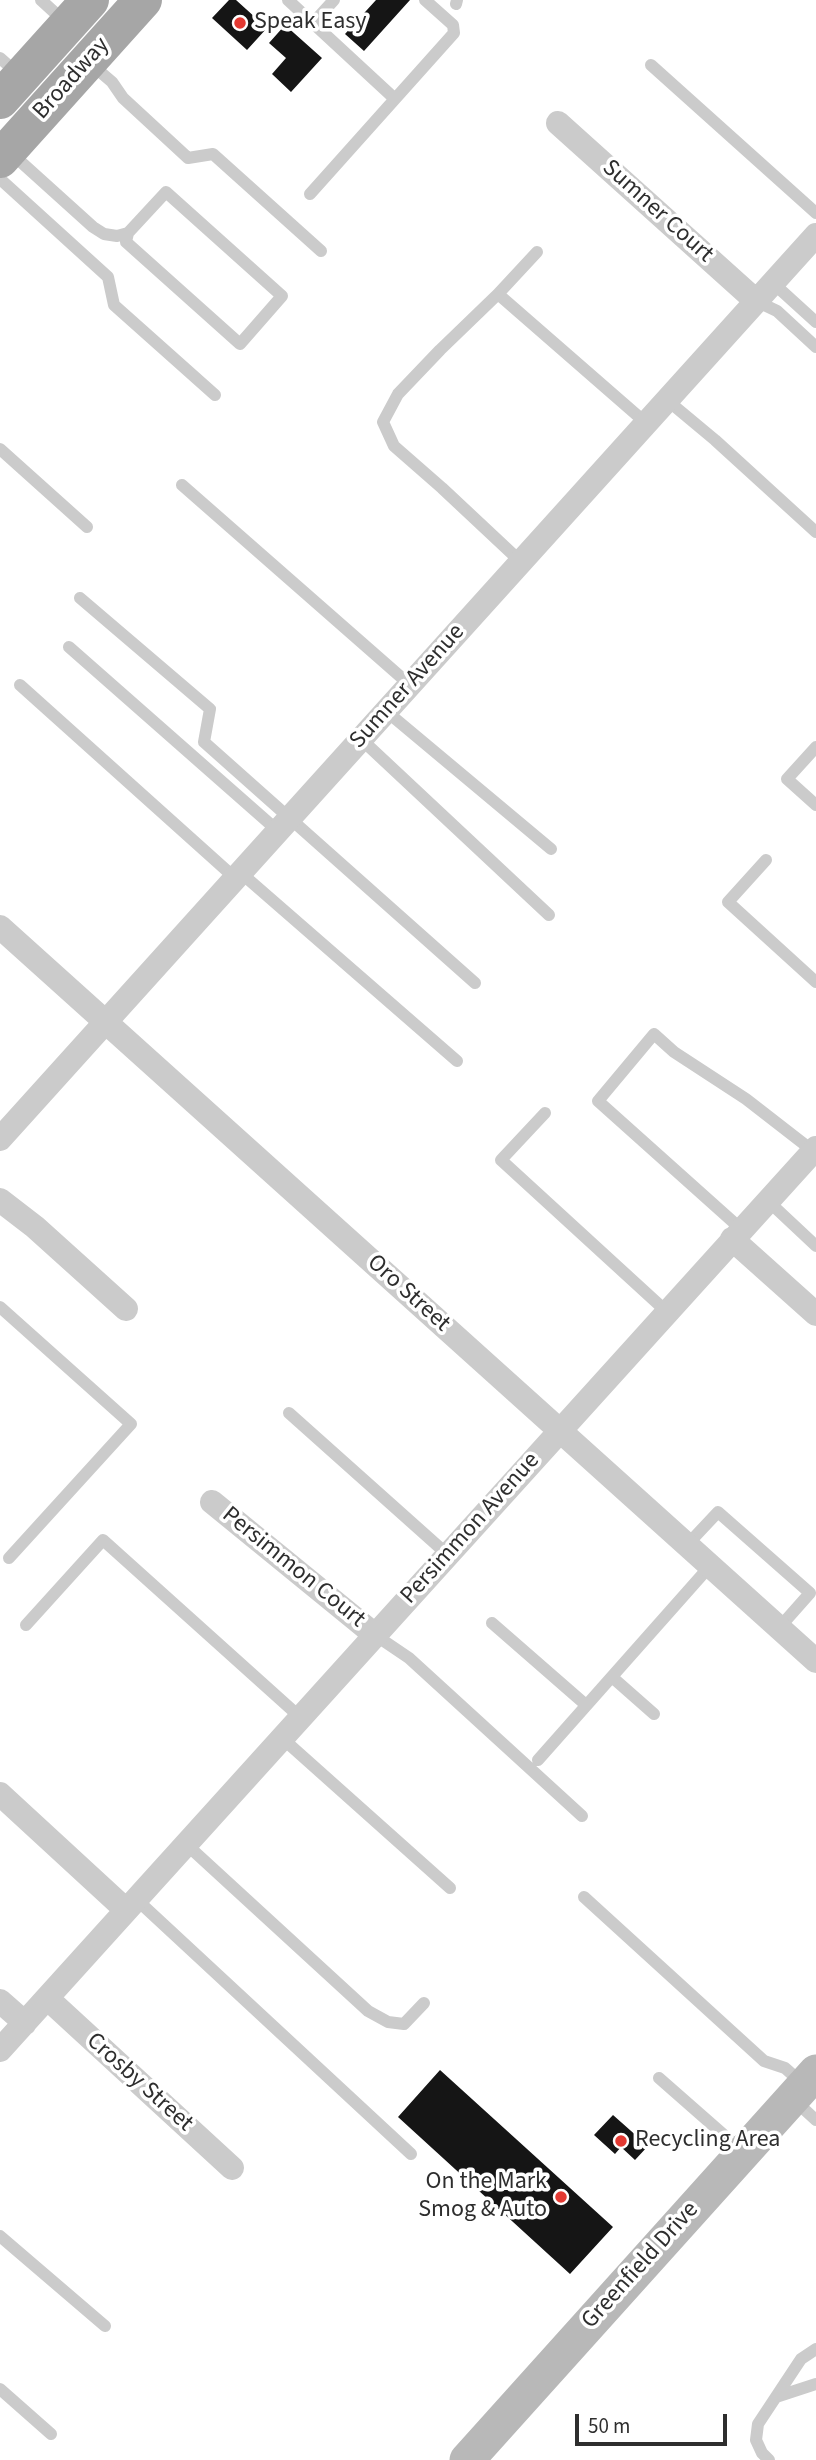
<!DOCTYPE html>
<style>
body{margin:0}
#map{position:relative;width:816px;height:2460px;overflow:hidden;background:#fff;font-family:"Source Sans 3",sans-serif}
canvas{display:block}
.scale{position:absolute;left:575px;top:2414px;width:152px;height:32px;box-sizing:border-box;border:4px solid #2e2e2e;border-top:0;padding-left:9px;font-size:21px;line-height:24px;white-space:nowrap;color:#2e2e2e;-webkit-text-stroke:5px #fff;paint-order:stroke}
</style>
<div id="map">
<canvas width="816" height="2460"></canvas>
<div class="scale">50 m</div>
</div>
<script>
const ctx = document.querySelector('canvas').getContext('2d');
ctx.lineJoin = 'round';
function fillPath(path, color) { ctx.fillStyle = color; ctx.fill(path, 'evenodd'); }
const toPath = rows => new Path2D(rows.map(r => 'M' + r).join(''));
function strokePath(path, color, width, dash) { ctx.strokeStyle = color; ctx.lineWidth = width; ctx.lineCap = dash ? 'butt' : 'round'; ctx.setLineDash(dash || []); ctx.stroke(path); }
function write(font, color, halo, rows, align = 'center') {
  ctx.font = font + ' "Source Sans 3",sans-serif'; ctx.lineWidth = 7; ctx.setLineDash([]); ctx.textBaseline = 'middle'; ctx.strokeStyle = halo; ctx.fillStyle = color; for (const [text, x, y, turn = 0] of rows) {
    ctx.save(); ctx.translate(x, y); ctx.rotate((+turn || 0) * Math.PI / 180); ctx.textAlign = isNaN(turn) ? turn : align; if (halo) ctx.strokeText(text, 0, 0); ctx.fillText(text, 0, 0); ctx.restore();
  }
}
fillPath(toPath([
 [229,0,236,0,267,28,247,50,212,18],
 [376,0,410,0,364,51,345,34],
 [285,25,322,58,291,92,272,74,286,58,269,43],
 [440,2070,613,2227,570,2274,398,2117],
 [613,2115,648,2146,635,2160,621,2147,615,2154,594,2135]
]), '#151515');
strokePath(toPath([
 [41,0,65,22],
 [288,0,395,99],
 [456,4,457,0],
 [313,23,334,0],
 [0,58,18,74],
 [91,64,112,82,123,98,188,158,213,154,321,251],
 [651,65,816,213],
 [11,153,93,227,104,234,117,236,128,233,166,192,282,296,240,344,126,242,128,233],
 [0,179,108,277,114,305,215,395],
 [310,194,454,33,453,25,425,0],
 [773,283,816,322],
 [498,294,537,252],
 [756,301,777,311,816,347],
 [667,400,715,440,816,532],
 [0,449,87,527],
 [182,485,410,685],
 [521,562,442,488,394,446,383,422,398,394,440,350,498,294,646,423],
 [80,598,210,709,204,742,475,983],
 [69,647,278,831],
 [20,685,235,878],
 [386,711,551,849],
 [361,739,549,915],
 [816,747,787,779,816,805],
 [766,860,728,902,816,982],
 [241,873,457,1061],
 [545,1113,501,1160,667,1312],
 [767,1200,816,1246],
 [741,1229,598,1101,654,1034,674,1052,746,1099,813,1151],
 [0,1307,131,1424,9,1558],
 [289,1413,448,1555],
 [687,1545,718,1512,810,1593,779,1628],
 [492,1623,586,1705],
 [26,1625,103,1540,301,1718],
 [375,1635,409,1658,582,1816],
 [612,1677,654,1714],
 [282,1738,450,1888],
 [538,1760,710,1566],
 [186,1844,368,2011,388,2022,404,2024,424,2003],
 [584,1897,764,2061,785,2068,803,2084],
 [136,1899,411,2154],
 [659,2078,741,2150],
 [793,2099,816,2120],
 [0,2236,105,2326],
 [0,2389,51,2434],
 [776,2397,816,2384],
 [769,2460,762,2453,756,2440,758,2424,801,2359,816,2349]
]), '#cbcbcb', 12);
strokePath(toPath([
 [558,123,756,301],
 [0,927,816,1661],
 [0,1139,816,235],
 [0,1200,35,1227,126,1309],
 [732,1239,816,1314],
 [212,1502,375,1635],
 [0,1794,126,1910],
 [47,1998,232,2168],
 [0,2001,25,2023],
 [0,2050,816,1148]
]), '#cbcbcb', 24);
strokePath(toPath([
 [467,2460,816,2072]
]), '#b8b8b8', 35);
strokePath(toPath([
 [0,100,90,0],
 [0,159,143,0]
]), '#a6a6a6', 38);
for (const [x, y, r, color] of [
 [240,23,7,"#e33932"],
 [621,2141,7,"#e33932"],
 [561,2197,7,"#e33932"]
]) { const dot = new Path2D(); dot.arc(x, y, r, 0, 2 * Math.PI); ctx.fillStyle = color; ctx.fill(dot); strokePath(dot, '#fff', 2.5); }
write('24px', '#2e2e2e', '#fff', [
 ["Speak Easy",254,23],
 ["Recycling Area",635,2141],
 ["On the Mark",547,2183,"right"],
 ["Smog & Auto",547,2211,"right"]
], 'left');
write('24px', '#2e2e2e', '#fff', [
 ["Broadway",72,79,-48],
 ["Sumner Court",657,212,42],
 ["Sumner Avenue",408,687,-48],
 ["Oro Street",408,1294,42],
 ["Persimmon Avenue",471,1529,-48],
 ["Persimmon Court",293,1568,39],
 ["Crosby Street",139,2083,42],
 ["Greenfield Drive",641,2266,-48]
]);
</script>
